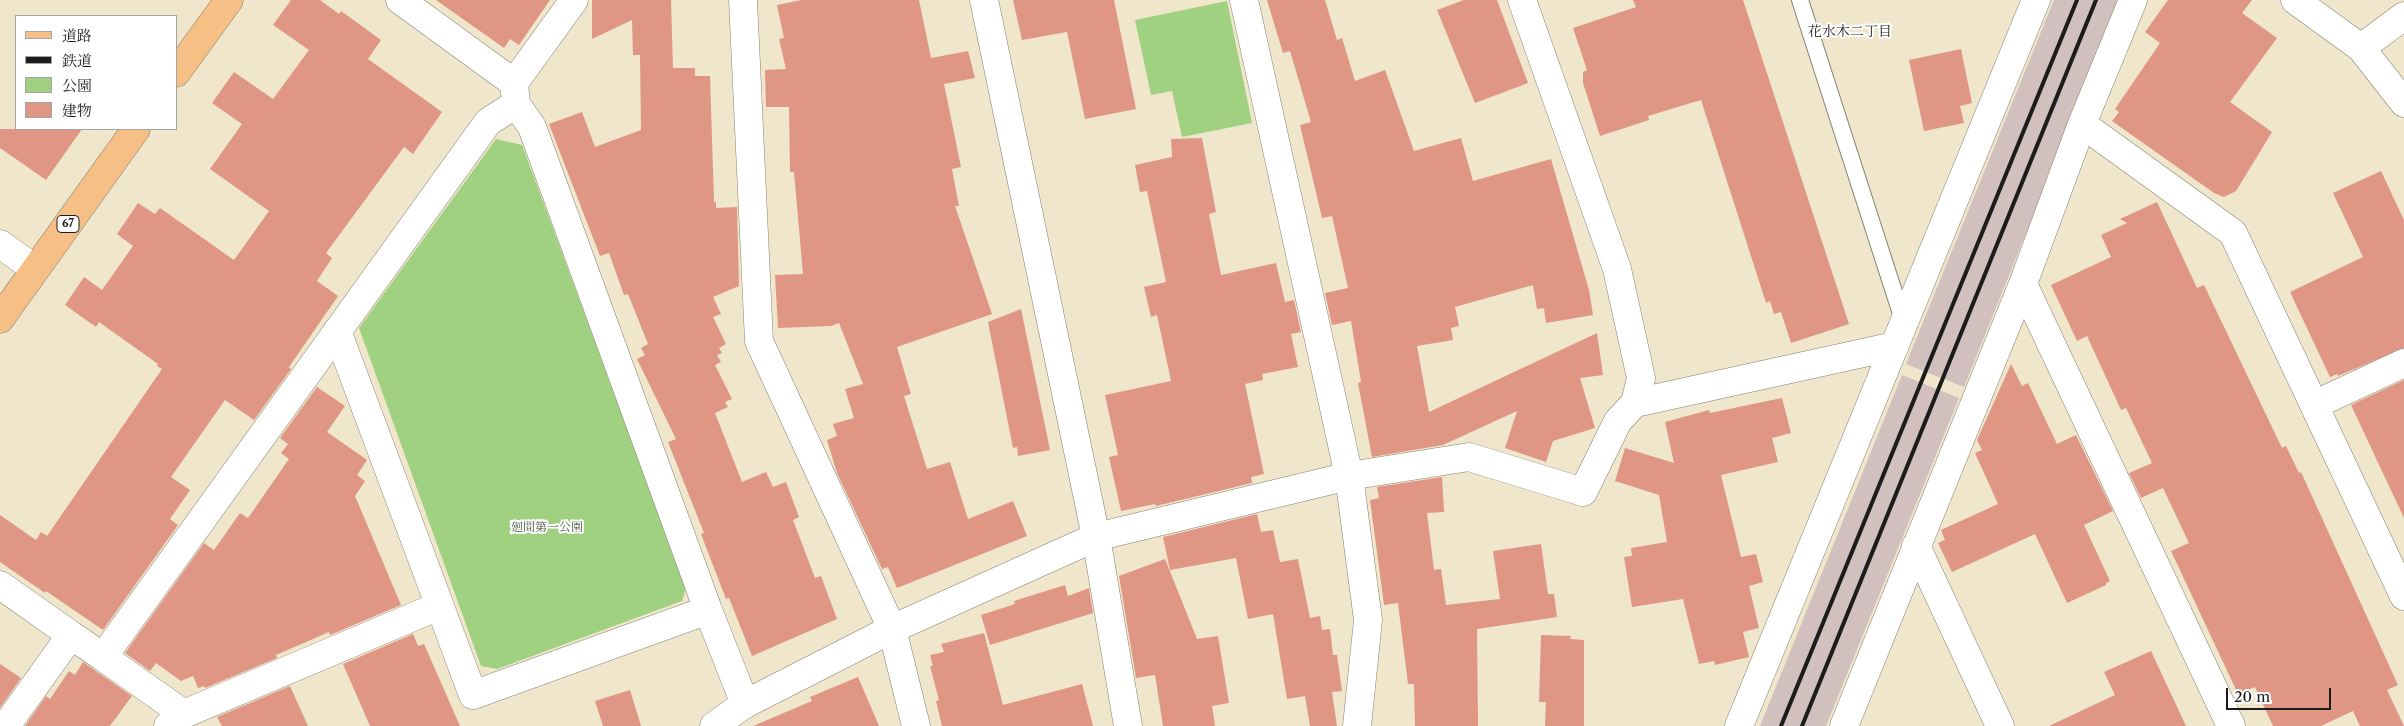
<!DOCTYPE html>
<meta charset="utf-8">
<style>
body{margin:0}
#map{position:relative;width:2404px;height:726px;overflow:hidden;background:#efe6cb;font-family:"Libre Caslon Text","Noto Serif JP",serif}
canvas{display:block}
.legend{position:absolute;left:15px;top:15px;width:162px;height:115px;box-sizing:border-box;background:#fff;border:1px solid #a4a4a4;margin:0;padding:6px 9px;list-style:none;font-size:15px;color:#1c1c1c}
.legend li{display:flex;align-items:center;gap:10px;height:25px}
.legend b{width:25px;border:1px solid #a4a4a4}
.scale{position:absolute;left:2226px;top:688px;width:105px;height:22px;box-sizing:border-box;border:2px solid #1c1c1c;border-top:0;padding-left:6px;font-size:15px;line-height:18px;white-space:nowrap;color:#1c1c1c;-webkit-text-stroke:4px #fff;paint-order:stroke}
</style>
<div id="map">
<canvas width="2404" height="726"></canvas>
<ul class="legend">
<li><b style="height:6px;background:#f5bf86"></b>道路</li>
<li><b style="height:6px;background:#1c1c1c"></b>鉄道</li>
<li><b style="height:14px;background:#a0d180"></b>公園</li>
<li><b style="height:14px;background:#df9684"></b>建物</li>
</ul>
<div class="scale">20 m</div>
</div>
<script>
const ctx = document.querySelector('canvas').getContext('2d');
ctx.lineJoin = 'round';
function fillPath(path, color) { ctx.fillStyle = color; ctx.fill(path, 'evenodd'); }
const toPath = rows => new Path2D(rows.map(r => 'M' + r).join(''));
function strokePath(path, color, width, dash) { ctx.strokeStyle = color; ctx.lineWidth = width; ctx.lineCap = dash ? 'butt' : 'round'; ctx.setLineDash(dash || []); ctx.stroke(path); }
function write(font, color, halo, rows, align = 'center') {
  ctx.font = font + ' "Libre Caslon Text","Noto Serif JP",serif'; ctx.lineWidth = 4; ctx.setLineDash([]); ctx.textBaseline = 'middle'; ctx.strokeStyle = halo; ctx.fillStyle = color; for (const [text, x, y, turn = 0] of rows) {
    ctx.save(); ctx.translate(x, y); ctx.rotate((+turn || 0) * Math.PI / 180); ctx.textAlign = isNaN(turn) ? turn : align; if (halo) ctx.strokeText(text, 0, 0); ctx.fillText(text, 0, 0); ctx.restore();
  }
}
fillPath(toPath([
 [2054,0,2120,0,1964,387,1906,364],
 [1902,375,1959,398,1826,726,1760,726]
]), '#d1c0bd');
fillPath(toPath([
 [1227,1,1252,123,1182,137,1172,91,1151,95,1135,20],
 [496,139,522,145,686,588,682,601,497,669,481,666,359,328]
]), '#a0d180');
fillPath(toPath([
 [291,0,320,0,339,14,341,11,381,40,368,59,442,112,413,154,404,147,326,253,332,258,317,281,338,296,289,367,291,369,254,420,225,400,171,477,190,490,170,519,178,525,103,630,46,591,45,593,0,562,0,515,36,540,41,532,47,536,162,369,157,366,158,364,99,322,96,327,65,305,84,277,102,290,133,246,117,234,138,203,155,214,160,208,234,260,269,211,210,169,242,124,212,103,234,72,273,99,309,50,273,25],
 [436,0,550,0,519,45,510,39,504,48],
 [592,0,672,0,671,1,673,68,695,68,695,76,710,76,714,202,716,202,716,208,737,207,739,286,713,297,721,314,713,317,726,344,719,348,722,353,717,355,721,362,715,365,732,399,725,402,728,407,715,413,742,482,766,472,773,487,786,482,799,517,793,520,815,578,821,576,837,619,752,656,729,598,726,599,701,534,704,533,668,442,676,439,637,359,645,355,641,348,648,344,628,294,624,295,609,253,600,256,549,124,582,112,595,147,641,130,640,55,633,55,632,20,592,39],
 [802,0,919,0,931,58,968,51,975,78,944,84,961,167,952,169,959,206,955,206,992,314,897,347,911,394,904,396,927,469,950,462,968,519,1013,501,1027,536,897,588,888,567,882,569,837,473,827,440,837,436,833,424,854,418,845,389,863,384,839,323,831,326,778,328,775,275,803,274,794,172,790,172,789,107,766,107,765,70,786,69,779,39,784,38,777,5],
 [1013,0,1114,0,1136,109,1085,119,1067,32,1022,40],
 [1267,0,1325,0,1337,40,1342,38,1355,81,1385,70,1414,151,1461,138,1473,181,1551,159,1589,290,1593,315,1546,323,1544,308,1537,309,1533,285,1455,307,1459,326,1451,328,1453,340,1417,346,1429,412,1597,333,1603,375,1580,378,1595,428,1553,441,1546,462,1505,448,1517,411,1443,445,1372,457,1358,383,1361,382,1351,321,1332,325,1325,293,1348,288,1332,216,1322,218,1300,125,1311,122,1290,51,1283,53],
 [1464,0,1497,0,1528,83,1475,103,1437,10],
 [1633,0,1743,0,1849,324,1791,343,1781,312,1774,314,1770,301,1766,303,1701,100,1648,116,1649,120,1600,136,1583,83,1583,72,1587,70,1573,28,1636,7],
 [2168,0,2252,0,2242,13,2277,38,2230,102,2272,132,2236,191,2224,197,2214,193,2112,121,2119,112,2115,109,2160,43,2145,32],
 [1961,49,1972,103,1960,106,1964,123,1924,131,1909,60],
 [0,129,82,129,46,180,0,148],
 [1202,138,1216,212,1209,214,1221,275,1276,263,1285,302,1294,300,1301,332,1291,334,1298,367,1262,374,1263,380,1245,384,1264,474,1251,477,1252,483,1156,506,1155,504,1121,511,1109,457,1118,455,1105,395,1171,381,1157,315,1151,317,1144,287,1166,282,1147,191,1140,192,1135,165,1172,157,1171,139],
 [2381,171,2404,220,2404,348,2338,376,2337,374,2330,377,2290,292,2363,257,2333,193],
 [2157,202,2197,288,2204,285,2282,448,2286,446,2299,473,2301,472,2398,685,2387,690,2404,726,2360,726,2353,711,2321,726,2273,726,2255,687,2238,694,2171,551,2189,543,2163,488,2141,498,2129,473,2152,463,2126,408,2121,410,2087,336,2077,341,2051,285,2111,257,2101,235,2127,223,2120,219],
 [1021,309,1050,450,1018,456,1017,447,1013,448,988,322],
 [2011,364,2022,386,2028,383,2057,444,2076,435,2113,511,2084,525,2110,581,2106,583,2106,585,2067,603,2035,534,1952,572,1938,543,1945,540,1941,530,1998,504,1975,453,1982,450,1977,440],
 [2404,380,2404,518,2351,405],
 [317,387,345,406,327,432,367,460,357,475,365,481,355,496,401,605,330,635,329,632,276,655,277,658,205,688,204,686,198,688,193,676,181,681,156,663,150,671,125,653,204,543,214,550,240,513,248,518,289,459,281,453,288,444,280,438],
 [1782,398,1791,433,1772,438,1778,462,1721,475,1741,557,1756,554,1763,582,1749,586,1759,628,1743,632,1749,657,1715,665,1714,661,1699,664,1683,599,1632,607,1624,557,1632,556,1631,548,1667,542,1659,495,1615,481,1625,448,1674,463,1665,422,1709,410,1710,413],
 [1442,477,1444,512,1427,513,1434,570,1441,569,1446,605,1500,599,1493,551,1541,544,1548,594,1554,594,1557,617,1477,629,1478,726,1415,726,1414,684,1408,684,1398,603,1384,605,1370,500,1379,498,1377,487],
 [1257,514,1261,532,1273,530,1280,562,1298,559,1310,618,1320,616,1322,630,1330,629,1333,655,1337,655,1342,691,1332,692,1337,726,1310,726,1305,696,1287,699,1273,614,1248,619,1236,558,1170,570,1163,537],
 [1165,559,1197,639,1218,636,1229,703,1212,706,1215,726,1163,726,1155,675,1136,678,1119,576],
 [1065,585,1068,596,1089,588,1093,613,990,645,981,615,1015,604,1014,601],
 [984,633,1003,705,1082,684,1093,726,942,726,936,701,939,700,930,666,933,666,930,655,944,652,941,644],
 [413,634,418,646,424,644,460,726,370,726,343,664],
 [1541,635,1571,636,1570,639,1584,640,1584,726,1545,726,1546,702,1539,702],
 [2151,651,2186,726,2049,726,2115,695,2104,672],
 [83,662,132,696,110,726,25,726,46,696,50,699,69,671,75,675],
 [0,664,21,678,0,708],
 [858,677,879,726,753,726,812,701,810,697],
 [290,686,308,726,222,726,217,717],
 [630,690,641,726,603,726,595,701]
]), '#df9684');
const service = toPath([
 [1800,0,1904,323]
]);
const minor = toPath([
 [400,0,514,83,516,104,532,127,708,610,745,704],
 [743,0,759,341,892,629,916,726],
 [1244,0,1349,476,1368,620,1357,726],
 [2361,48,2404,16],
 [514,83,574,0],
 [2082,124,2233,233,2404,596],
 [0,244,35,269],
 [2023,284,2231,726],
 [337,331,473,695,708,610],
 [1635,403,1895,346],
 [2314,405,2404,363],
 [1916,546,2000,726],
 [0,585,71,635],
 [103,657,184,714],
 [6,726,71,635,103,657,488,122,516,104],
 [168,726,184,714,439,606],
 [1128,726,1096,537,1349,476,1469,457,1583,492,1618,421,1635,403,1641,378,1617,269,1522,0],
 [1739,726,2036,0],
 [1844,726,2023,284,2082,124,2133,0]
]);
const tertiary = toPath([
 [2295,0,2361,48,2404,103],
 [714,726,745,704,892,629,1096,537,984,0]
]);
const primary = toPath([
 [176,73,229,0],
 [0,319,136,129]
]);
strokePath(service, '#868174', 18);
strokePath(minor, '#868174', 29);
strokePath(tertiary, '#868174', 29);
strokePath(primary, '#868174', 29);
strokePath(service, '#fff', 16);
strokePath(minor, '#fff', 28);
strokePath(tertiary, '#fff', 28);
strokePath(primary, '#f5bf86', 28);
strokePath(toPath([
 [1781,726,2077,0],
 [1802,726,2096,0]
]), '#1c1c1c', 4);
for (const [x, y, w] of [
 [68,224,22]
]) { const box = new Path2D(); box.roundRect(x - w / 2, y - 8.5, w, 17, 4); ctx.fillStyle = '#fff'; ctx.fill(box); strokePath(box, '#1c1c1c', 1); }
write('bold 11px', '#1c1c1c', null, [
 ["67",68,224]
]);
write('12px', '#4a5b3f', '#fff', [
 ["廻間第一公園",547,528]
]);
write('14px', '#1c1c1c', '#fff', [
 ["花水木二丁目",1850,32]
]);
</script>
